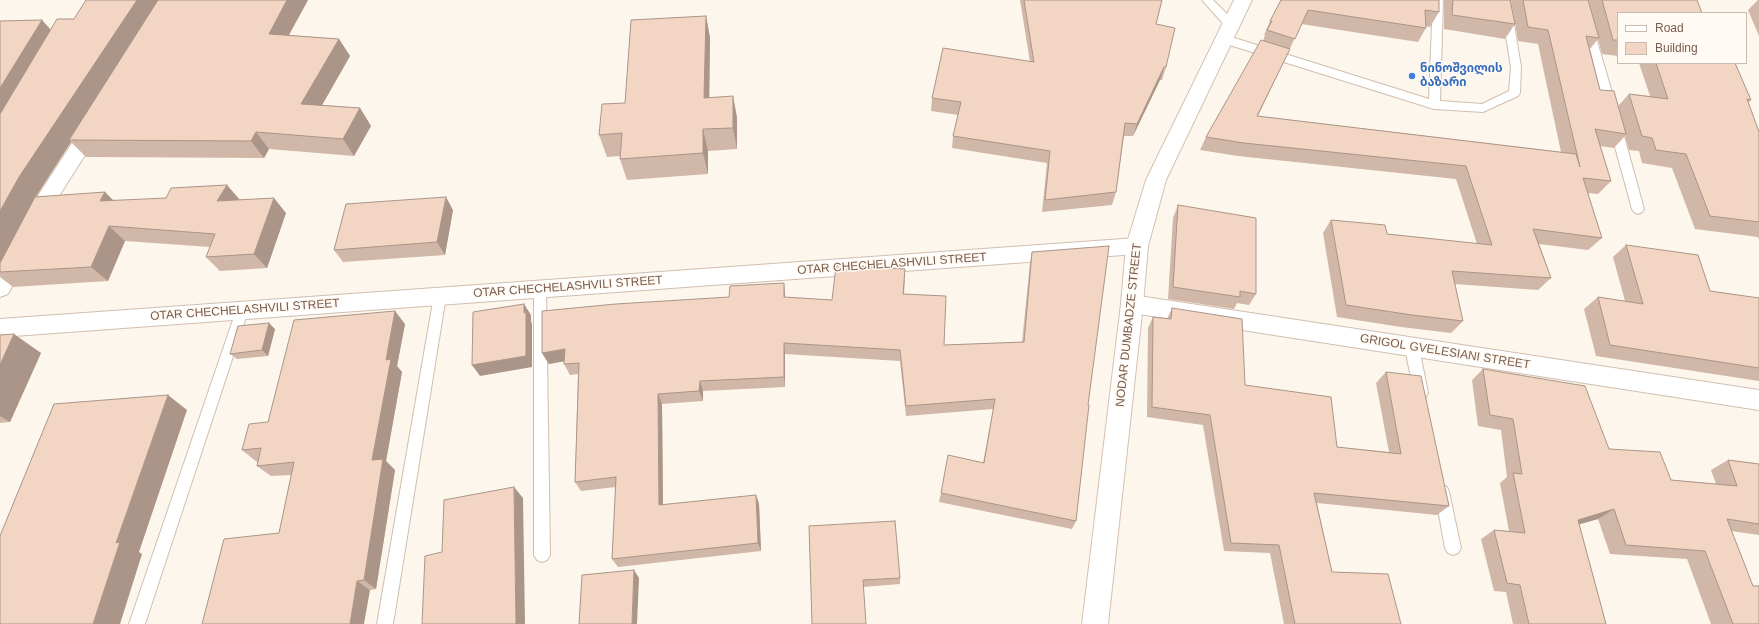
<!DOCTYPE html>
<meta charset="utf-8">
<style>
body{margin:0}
#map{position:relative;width:1759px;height:624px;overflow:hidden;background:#fdf6ec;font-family:Arial,sans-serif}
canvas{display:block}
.legend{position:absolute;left:1617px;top:12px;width:130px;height:52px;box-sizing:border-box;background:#fffaf3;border:1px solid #cabbb1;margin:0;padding:5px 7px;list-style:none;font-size:12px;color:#7a5c4d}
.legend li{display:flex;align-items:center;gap:8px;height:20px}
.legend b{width:20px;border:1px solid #cabbb1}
</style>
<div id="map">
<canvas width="1759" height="624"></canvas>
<ul class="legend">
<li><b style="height:5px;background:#fff"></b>Road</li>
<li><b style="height:11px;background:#f3d5c3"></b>Building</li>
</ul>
</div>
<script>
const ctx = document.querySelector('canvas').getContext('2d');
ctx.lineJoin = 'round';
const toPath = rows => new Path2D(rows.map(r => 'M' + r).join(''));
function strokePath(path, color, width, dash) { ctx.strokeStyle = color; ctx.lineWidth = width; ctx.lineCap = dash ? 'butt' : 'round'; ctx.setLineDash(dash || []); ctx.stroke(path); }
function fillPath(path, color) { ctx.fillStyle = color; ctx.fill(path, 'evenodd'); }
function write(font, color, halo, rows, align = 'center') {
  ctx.font = font + ' Arial,"Noto Sans Georgian",sans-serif'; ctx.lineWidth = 3; ctx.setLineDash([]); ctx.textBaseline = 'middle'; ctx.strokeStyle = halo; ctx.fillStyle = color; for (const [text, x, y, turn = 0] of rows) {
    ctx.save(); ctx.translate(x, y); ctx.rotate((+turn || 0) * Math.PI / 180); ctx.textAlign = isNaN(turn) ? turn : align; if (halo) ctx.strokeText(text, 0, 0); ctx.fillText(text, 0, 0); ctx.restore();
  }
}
const service = toPath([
 [1202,0,1213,0,1235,22,1236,25,1235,28,1227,28,1202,0],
 [1433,0,1443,0,1440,101,1482,104,1509,91,1511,67,1500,0,1510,0,1521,67,1520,93,1518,96,1483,112,1434,109,1220,42,1219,39,1220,36,1228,36,1429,99,1433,0],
 [1575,0,1585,0,1616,106,1614,109,1606,109,1604,106,1575,0],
 [1615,121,1619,122,1621,125,1644,209,1642,212,1638,214,1634,212,1632,209,1609,125,1611,122,1615,121],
 [540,284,545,285,546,289,550,555,547,560,542,562,537,560,534,555,534,289,535,285,540,284],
 [440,291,445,292,446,296,393,624,377,624,434,296,435,292,440,291],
 [242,306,247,307,248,311,145,624,129,624,236,311,237,307,242,306],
 [1412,342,1417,344,1419,348,1428,393,1426,397,1421,399,1416,397,1414,393,1405,348,1407,344,1412,342],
 [1442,485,1447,487,1449,492,1461,548,1458,553,1453,555,1448,553,1445,548,1435,492,1437,487,1442,485]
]);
const minor = toPath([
 [94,118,101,120,104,125,54,204,42,228,35,230,28,228,25,222,39,194,87,120,94,118],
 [1137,238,1144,240,1148,246,1144,252,1137,254,0,337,0,319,1137,238],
 [18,245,25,248,29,254,8,294,0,297,0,267,11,248,18,245],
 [1132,295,1759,390,1759,410,1132,313,1124,310,1121,304,1124,298,1132,295]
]);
const secondary = toPath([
 [1234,0,1252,0,1166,180,1148,246,1143,304,1108,624,1082,624,1121,304,1126,246,1146,180,1234,0]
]);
strokePath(service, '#d1beb0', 2);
strokePath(minor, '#d1beb0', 2);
strokePath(secondary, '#d6c0b0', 2);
fillPath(service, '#fff');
fillPath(minor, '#fff');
fillPath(secondary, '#fff');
fillPath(toPath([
 [308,0,289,35,339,39,350,56,322,105,360,108,371,126,354,156,269,149,264,158,86,157,71,142,36,197,105,192,113,201,239,200,286,213,267,268,220,271,206,257,210,247,125,241,108,281,13,287,0,277,0,272,51,30,74,19],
 [1020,0,1162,0,1156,24,1166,67,1162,80,1160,80,1133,136,1124,136,1116,192,1112,205,1042,212,1047,163,952,148,953,136,958,115,931,111,932,98,1030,62],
 [1281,0,1439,0,1439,12,1430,27,1426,26,1426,28,1418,42,1301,24,1288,53,1258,116,1561,152,1538,44,1518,41,1511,0,1697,0,1618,13,1618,56,1602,54,1598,39,1590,49,1600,90,1618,106,1629,94,1650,96,1639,63,1735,63,1751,100,1748,103,1759,132,1759,240,1758,237,1695,229,1672,168,1642,163,1639,151,1629,150,1625,136,1614,148,1600,146,1611,181,1598,194,1588,193,1602,238,1588,250,1539,244,1551,278,1538,290,1455,284,1463,321,1451,333,1401,327,1337,317,1323,233,1331,220,1387,234,1477,244,1456,179,1238,156,1200,150,1206,137,1263,41,1265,35,1264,35,1270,21],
 [1444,0,1510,0,1515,24,1505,39,1444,29],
 [1758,0,1759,0,1759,36,1748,10],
 [706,16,710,38,709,98,733,96,737,118,737,149,708,151,708,174,627,180,620,159,620,156,607,157,599,135,625,103],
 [1178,205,1256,294,1249,305,1237,303,1234,309,1168,299,1173,218],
 [453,210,445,255,343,262,334,250],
 [1626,245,1710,291,1759,298,1759,381,1596,356,1584,309,1598,297,1625,301,1613,257],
 [1032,252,1088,405,1076,521,1072,529,939,502,941,493,983,463,993,409,906,416,900,361,785,354,785,387,703,391,703,401,662,404,663,505,756,495,759,504,761,551,618,567,612,559,616,487,581,491,575,482,578,374,570,375,564,364,564,361,549,364,542,353,729,297,784,283,785,297,832,300,905,280,904,294,944,345,1022,342,1030,263],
 [1172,308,1245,385,1337,447,1389,452,1376,383,1386,372,1449,506,1437,515,1317,503,1332,572,1401,624,1284,624,1270,553,1224,551,1203,425,1147,417,1148,328,1153,317,1167,319],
 [405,324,397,366,402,372,386,461,395,470,376,589,370,590,279,533,291,475,271,476,257,466,258,461,257,462,242,450,268,422],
 [275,329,268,356,237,359,230,354],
 [0,335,41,353,10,422,0,423],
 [1483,369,1609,449,1671,480,1716,484,1711,470,1728,460,1759,464,1759,535,1731,531,1759,624,1711,624,1687,559,1610,554,1598,519,1579,524,1606,624,1513,624,1506,592,1494,591,1481,539,1494,530,1509,531,1500,483,1507,477,1501,430,1478,426,1472,380],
 [809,526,900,578,900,584,863,587]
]), '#d1b7a8');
fillPath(toPath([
 [137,0,162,0,69,140,71,142,38,193,0,264,0,211,19,177],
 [287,0,308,0,280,51,269,34],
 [706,16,710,38,709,120,704,98],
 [42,20,58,38,0,136,0,88],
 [339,39,350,56,313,121,301,104],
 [1164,67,1160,80,1133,136,1137,124],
 [733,96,737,118,737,149,733,128],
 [360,108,371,126,354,156,343,139],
 [703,129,708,151,708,174,703,153],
 [256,132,269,149,264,158,251,141],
 [227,185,240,200,217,201],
 [105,192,120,207,100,201],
 [446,197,453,210,445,255,437,242],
 [274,198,286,213,267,268,254,254],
 [109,226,125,241,108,281,91,267],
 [784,283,785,295,785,308,784,297],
 [524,304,531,315,531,321,532,324,532,367,480,376,472,365,524,313],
 [395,311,405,324,397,366,402,372,386,461,395,470,376,589,364,580,372,460,386,360],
 [269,323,275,329,268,356,262,350],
 [14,334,41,353,10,422,0,416,0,365],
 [784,343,785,354,785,387,784,377],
 [565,349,571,360,549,364,542,353],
 [700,381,703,391,703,401,699,391],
 [658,394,662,404,663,514,659,505],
 [168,395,187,410,139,552,142,554,120,624,93,624,116,543],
 [514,487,523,498,525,624,516,624],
 [756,495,759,504,761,551,758,543],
 [1614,509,1598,519,1563,529,1578,520],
 [634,570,639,578,637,624,632,624],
 [357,581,370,590,364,624,350,624]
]), '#aa9588');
const building = toPath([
 [86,0,137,0,19,177,0,211,0,114,57,19,74,19,86,0],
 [158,0,287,0,269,34,339,39,301,104,360,108,343,139,256,132,251,141,69,140,158,0],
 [1024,0,1162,0,1156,24,1175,28,1166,67,1164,67,1137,124,1125,123,1116,192,1045,200,1050,151,953,136,961,102,932,98,943,48,1034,62,1024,0],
 [1281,0,1439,0,1439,12,1425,10,1426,28,1308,10,1295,39,1267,30,1272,21,1270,21,1281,0],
 [1453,0,1510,0,1515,24,1452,15,1453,0],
 [1523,0,1588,0,1599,38,1586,36,1600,90,1614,91,1626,134,1595,129,1611,181,1583,178,1602,238,1533,229,1551,278,1452,271,1463,321,1412,315,1346,305,1331,220,1385,225,1387,234,1492,245,1466,166,1244,143,1206,137,1261,40,1290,49,1257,116,1576,154,1580,167,1548,30,1528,27,1523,0],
 [1602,0,1697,0,1702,13,1618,13,1618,40,1613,40,1602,0],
 [706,16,704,98,733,96,733,128,703,129,703,153,620,159,622,133,599,135,602,104,625,103,631,20,706,16],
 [42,20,0,88,0,21,42,20],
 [1656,63,1735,63,1751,100,1747,99,1759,132,1759,222,1710,216,1686,154,1656,150,1652,138,1642,136,1629,94,1668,99,1656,63],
 [227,185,217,201,274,198,254,254,206,257,215,234,109,226,91,267,0,272,0,263,35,197,105,192,100,201,166,198,171,188,227,185],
 [446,197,437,242,334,250,346,204,446,197],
 [1178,205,1256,218,1256,294,1240,291,1240,297,1173,287,1178,205],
 [1626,245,1698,255,1710,291,1759,298,1759,368,1610,345,1598,297,1643,304,1626,245],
 [1109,246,1088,405,1089,405,1076,521,941,493,948,455,984,463,995,399,906,406,900,350,784,343,784,377,700,381,699,391,658,394,659,505,756,495,758,543,612,559,616,477,575,482,579,363,564,364,565,349,542,353,542,311,616,304,729,297,730,286,784,283,784,297,832,300,836,266,845,265,905,269,903,294,946,296,944,345,1024,342,1032,252,1109,246],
 [524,304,524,313,526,312,526,356,472,365,473,312,524,304],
 [1172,308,1242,319,1245,385,1331,397,1337,447,1401,454,1386,372,1421,376,1449,506,1314,493,1332,572,1388,574,1401,624,1295,624,1279,545,1231,543,1210,415,1152,407,1153,317,1171,319,1172,308],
 [395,311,386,360,391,359,372,460,383,459,364,580,357,581,350,624,202,624,224,539,279,533,294,462,257,466,261,448,242,450,249,424,268,422,294,320,395,311],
 [269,323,262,350,230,354,238,326,269,323],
 [14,334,0,365,0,335,14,334],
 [1483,369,1585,386,1609,449,1660,452,1671,480,1737,486,1728,460,1759,464,1759,524,1727,519,1753,586,1759,586,1759,624,1733,624,1705,551,1626,545,1614,509,1578,520,1606,624,1529,624,1520,585,1507,583,1494,530,1525,533,1513,473,1522,474,1513,419,1490,415,1483,369],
 [168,395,116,543,120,542,93,624,0,624,0,536,54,404,168,395],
 [514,487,516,624,422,624,425,556,442,552,444,500,514,487],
 [895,521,900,578,863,580,866,624,812,624,809,526,895,521],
 [634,570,632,624,579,624,582,575,634,570]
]);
fillPath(building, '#f3d5c3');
strokePath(building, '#aa9588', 1);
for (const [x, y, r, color] of [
 [1412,76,4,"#3f7fe0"]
]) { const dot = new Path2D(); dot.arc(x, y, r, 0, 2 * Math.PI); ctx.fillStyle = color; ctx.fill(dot); strokePath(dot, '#fffaf3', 1.5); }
write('bold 12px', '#366cbe', '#fffaf3', [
 ["ნინოშვილის",1420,69],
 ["ბაზარი",1420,83]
], 'left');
write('12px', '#7a5c4d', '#fffaf3', [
 ["OTAR CHECHELASHVILI STREET",892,264,-4],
 ["OTAR CHECHELASHVILI STREET",568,287,-4],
 ["OTAR CHECHELASHVILI STREET",245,310,-4],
 ["NODAR DUMBADZE STREET",1129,325,-84],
 ["GRIGOL GVELESIANI STREET",1445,352,9]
]);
</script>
